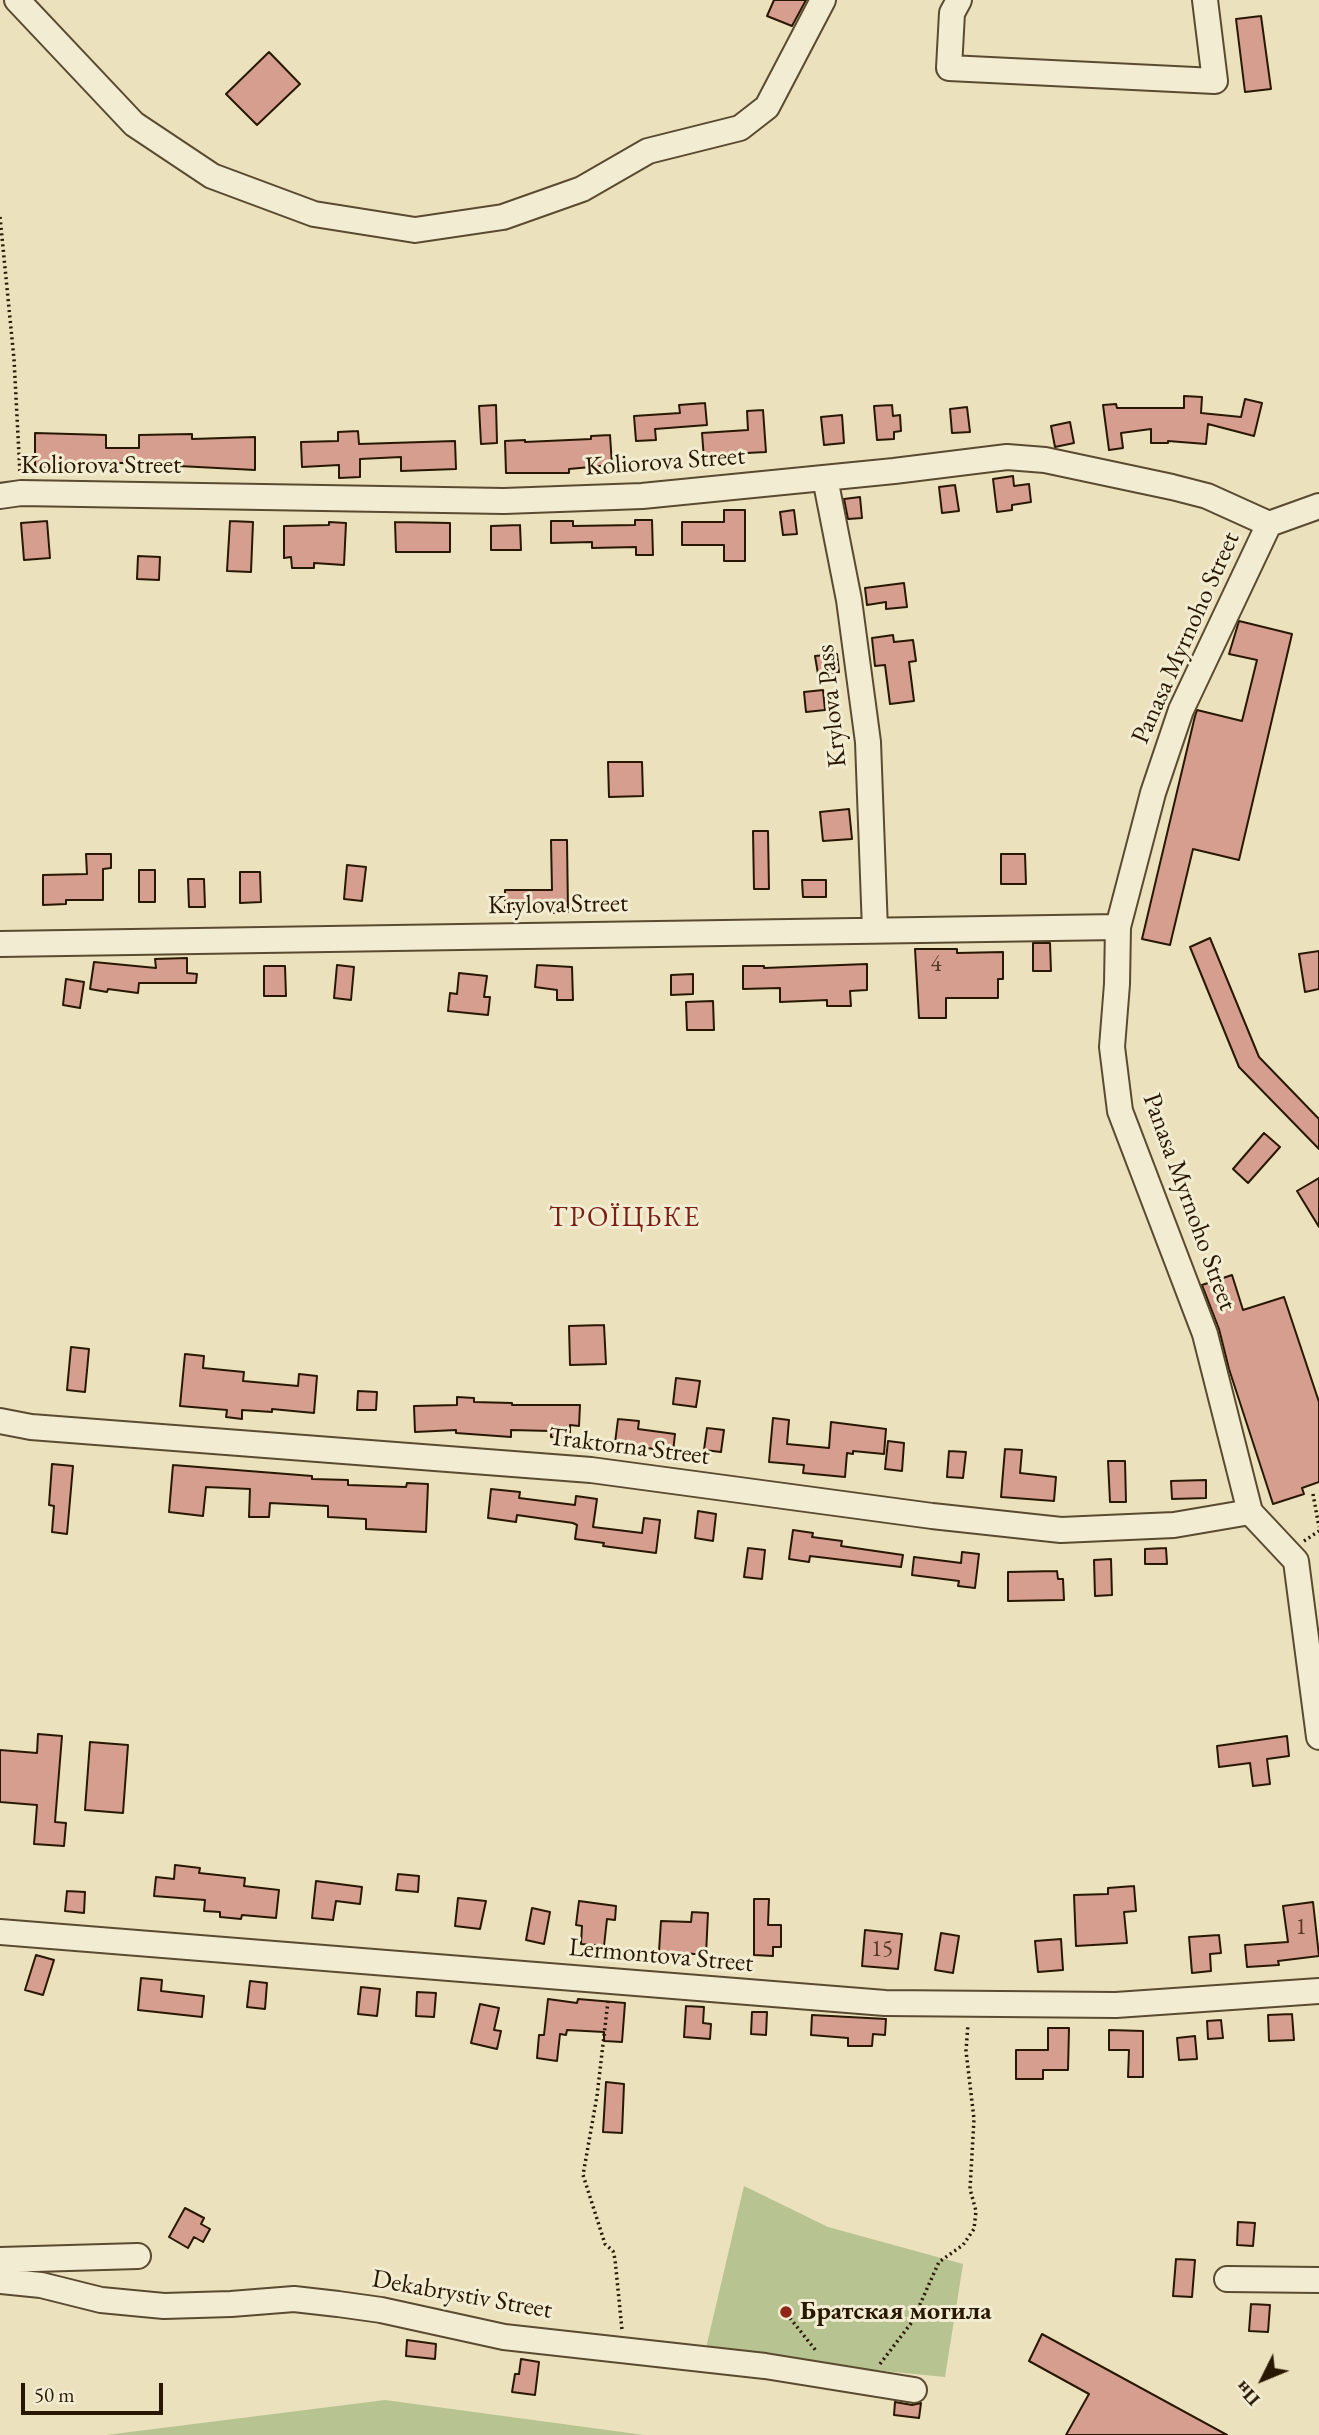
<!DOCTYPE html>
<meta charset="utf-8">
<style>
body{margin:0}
#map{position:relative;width:1319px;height:2435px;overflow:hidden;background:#ebe1bc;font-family:"EB Garamond",serif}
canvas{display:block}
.north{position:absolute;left:1228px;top:2344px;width:70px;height:70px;-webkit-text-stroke:5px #f2ecd3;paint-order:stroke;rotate:227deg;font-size:19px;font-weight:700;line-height:28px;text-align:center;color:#291801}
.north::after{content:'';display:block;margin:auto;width:24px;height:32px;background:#291801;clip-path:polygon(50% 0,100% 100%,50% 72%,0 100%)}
.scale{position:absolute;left:21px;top:2383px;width:142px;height:32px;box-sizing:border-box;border:4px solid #291801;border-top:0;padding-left:9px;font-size:21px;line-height:24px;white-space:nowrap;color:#291801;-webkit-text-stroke:5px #f2ecd3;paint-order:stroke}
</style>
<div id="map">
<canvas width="1319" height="2435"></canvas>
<div class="north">Пн</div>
<div class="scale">50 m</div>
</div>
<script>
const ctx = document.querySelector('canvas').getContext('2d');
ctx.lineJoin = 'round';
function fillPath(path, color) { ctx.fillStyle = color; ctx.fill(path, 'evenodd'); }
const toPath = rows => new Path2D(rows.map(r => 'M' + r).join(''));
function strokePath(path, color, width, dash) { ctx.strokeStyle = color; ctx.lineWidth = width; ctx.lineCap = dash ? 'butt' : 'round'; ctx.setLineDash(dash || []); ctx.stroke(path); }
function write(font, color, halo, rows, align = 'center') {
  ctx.font = font + ' "EB Garamond",serif'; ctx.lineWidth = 6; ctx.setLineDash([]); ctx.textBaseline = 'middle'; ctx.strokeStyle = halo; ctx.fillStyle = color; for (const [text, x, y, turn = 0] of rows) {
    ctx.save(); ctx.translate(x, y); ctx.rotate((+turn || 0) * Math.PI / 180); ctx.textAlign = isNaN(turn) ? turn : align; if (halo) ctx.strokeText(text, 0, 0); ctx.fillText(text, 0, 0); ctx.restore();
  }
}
fillPath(toPath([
 [744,2186,828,2227,963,2264,945,2377,843,2367,706,2348],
 [385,2400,644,2435,106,2435]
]), '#b7c391');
const building = toPath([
 [774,0,806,0,792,26,767,16,774,0],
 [1261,16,1271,89,1245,92,1236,19,1261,16],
 [269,52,300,84,257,125,226,94,269,52],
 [1184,396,1202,397,1201,413,1241,417,1245,399,1262,403,1254,436,1208,424,1206,444,1168,441,1168,443,1151,443,1151,429,1121,433,1123,448,1109,450,1103,405,1116,404,1117,408,1184,408,1184,396],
 [705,403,707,425,655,429,656,440,636,441,634,416,680,413,679,405,705,403],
 [496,405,497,443,481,444,479,406,496,405],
 [892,405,893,416,900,415,901,431,894,432,894,439,877,440,874,406,892,405],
 [967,407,970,432,952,433,950,409,967,407],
 [763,410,766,452,727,454,727,457,704,459,702,433,748,430,747,411,763,410],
 [842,415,844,443,824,445,821,417,842,415],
 [1070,422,1074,443,1055,447,1051,426,1070,422],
 [358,431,359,444,455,441,456,469,401,471,401,457,360,459,360,477,339,478,339,465,302,467,301,442,338,441,338,432,358,431],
 [35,433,106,435,106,448,139,448,139,435,192,434,192,439,255,437,255,470,122,463,52,463,52,467,35,467,35,433],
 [610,435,612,465,569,469,569,473,506,473,505,441,525,440,525,442,591,439,591,436,610,435],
 [1013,476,1014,486,1029,484,1031,502,1012,505,1012,510,997,512,993,479,1013,476],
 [955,485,959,511,942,513,939,487,955,485],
 [860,497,862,518,848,519,844,499,860,497],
 [724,510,745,510,745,561,724,561,724,545,682,545,682,522,724,522,724,510],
 [794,510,797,534,783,535,780,512,794,510],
 [635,520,652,520,653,555,636,555,636,547,592,548,592,542,551,543,551,521,573,521,573,526,635,525,635,520],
 [47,521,50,558,24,560,21,523,47,521],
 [230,521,253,522,251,572,227,571,230,521],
 [329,522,346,523,344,565,314,563,314,568,292,568,291,557,284,558,284,526,329,525,329,522],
 [395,522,450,523,450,552,396,552,395,522],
 [520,525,521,550,491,550,491,526,520,525],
 [138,556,160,557,159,580,137,579,138,556],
 [904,583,907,607,886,609,886,602,867,605,865,588,904,583],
 [1239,621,1292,634,1239,860,1193,849,1170,945,1142,939,1195,716,1197,710,1242,721,1257,660,1229,654,1239,621],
 [893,635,894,642,913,640,916,661,909,662,914,701,890,704,885,665,875,666,872,638,893,635],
 [837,654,839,672,818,674,815,656,837,654],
 [823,690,825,710,806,712,804,692,823,690],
 [608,762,642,762,643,796,609,797,608,762],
 [849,809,852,839,823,841,820,812,849,809],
 [753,831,768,831,769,889,754,889,753,831],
 [551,840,567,840,568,912,552,913,552,909,505,909,505,890,552,890,551,840],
 [86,854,111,854,111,868,103,869,103,900,66,900,66,904,43,905,43,875,87,874,86,854],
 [1001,854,1025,854,1026,884,1001,884,1001,854],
 [347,865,366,867,362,901,344,899,347,865],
 [139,870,155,870,155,902,139,902,139,870],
 [240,872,260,872,261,902,240,903,240,872],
 [188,879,204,879,205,907,189,907,188,879],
 [802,880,826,880,826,897,803,897,802,880],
 [1210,938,1259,1057,1319,1119,1319,1149,1239,1067,1190,947,1210,938],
 [1033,943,1050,943,1051,971,1033,971,1033,943],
 [915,949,957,949,957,953,1003,952,1003,979,998,979,998,998,946,998,946,1018,919,1018,915,949],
 [1319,951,1319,989,1305,992,1299,954,1319,951],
 [187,958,187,973,197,974,196,983,139,983,138,993,108,989,107,992,90,989,94,962,156,968,155,959,187,958],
 [867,964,867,990,850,991,851,1006,827,1006,827,1000,780,1002,780,988,743,989,743,966,764,966,764,968,867,964],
 [337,965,354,967,351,1000,334,998,337,965],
 [537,965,572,967,573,1000,557,1000,557,990,535,987,537,965],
 [264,966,285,966,286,996,264,996,264,966],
 [459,973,487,976,484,997,490,997,488,1015,448,1011,450,993,457,994,459,973],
 [693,974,693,994,671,995,671,975,693,974],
 [66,979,84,982,80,1008,63,1005,66,979],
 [713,1001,714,1030,687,1030,686,1002,713,1001],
 [1264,1133,1280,1147,1248,1183,1233,1169,1264,1133],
 [1319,1178,1319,1227,1297,1191,1319,1178],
 [1232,1275,1243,1310,1284,1297,1319,1402,1319,1482,1302,1488,1304,1494,1273,1504,1229,1369,1219,1329,1202,1285,1232,1275],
 [604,1325,606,1364,570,1365,569,1326,604,1325],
 [71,1347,89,1349,85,1392,67,1390,71,1347],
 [185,1354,204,1356,203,1368,244,1372,243,1381,298,1386,299,1374,317,1376,314,1413,272,1409,272,1412,242,1410,242,1419,226,1417,227,1410,180,1406,185,1354],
 [676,1378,700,1381,696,1407,673,1404,676,1378],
 [358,1391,377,1392,376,1410,357,1410,358,1391],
 [457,1397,474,1398,474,1402,512,1403,512,1405,580,1405,579,1426,570,1425,570,1438,551,1437,551,1431,511,1430,511,1437,456,1433,456,1430,415,1432,414,1406,457,1405,457,1397],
 [773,1418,789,1420,787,1444,829,1448,831,1422,886,1429,884,1454,853,1451,853,1454,847,1453,845,1477,803,1473,804,1465,769,1462,773,1418],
 [618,1419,639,1421,638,1429,675,1434,673,1452,615,1443,618,1419],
 [707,1428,724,1430,721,1452,704,1450,707,1428],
 [888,1441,904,1443,902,1471,885,1469,888,1441],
 [1005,1449,1022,1450,1020,1473,1056,1477,1054,1501,1001,1497,1005,1449],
 [949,1451,966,1452,963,1478,947,1477,949,1451],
 [1108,1461,1125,1461,1126,1502,1110,1502,1108,1461],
 [52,1464,73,1466,67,1534,52,1532,54,1506,49,1505,52,1464],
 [173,1465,312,1476,312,1479,348,1480,348,1485,406,1487,407,1483,428,1484,426,1532,366,1529,366,1519,328,1517,328,1506,270,1503,269,1517,249,1517,250,1489,206,1487,203,1516,169,1512,173,1465],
 [1206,1480,1206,1498,1172,1499,1171,1481,1206,1480],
 [491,1489,520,1492,519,1498,575,1505,576,1496,597,1499,593,1527,642,1533,644,1518,660,1520,656,1553,603,1546,604,1543,575,1539,577,1525,573,1523,517,1515,516,1522,488,1518,491,1489],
 [698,1511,716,1514,713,1541,695,1538,698,1511],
 [793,1530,813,1533,812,1537,842,1541,841,1546,903,1555,901,1567,810,1556,809,1562,789,1559,793,1530],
 [748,1548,765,1550,762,1579,744,1577,748,1548],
 [1166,1548,1167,1564,1145,1564,1145,1549,1166,1548],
 [962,1552,979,1554,975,1588,958,1586,959,1581,912,1575,914,1557,961,1563,962,1552],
 [1111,1559,1112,1595,1095,1596,1094,1560,1111,1559],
 [1057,1571,1058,1579,1063,1579,1064,1600,1008,1601,1008,1572,1057,1571],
 [38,1734,62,1736,55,1822,66,1823,64,1846,34,1844,37,1805,0,1802,0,1750,37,1753,38,1734],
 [1287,1736,1289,1756,1267,1759,1270,1784,1253,1786,1250,1763,1219,1767,1217,1746,1287,1736],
 [90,1742,128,1745,123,1813,85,1810,90,1742],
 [175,1865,200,1868,199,1873,245,1878,244,1886,279,1890,276,1918,242,1915,241,1919,220,1917,220,1912,204,1911,205,1900,154,1896,156,1877,174,1879,175,1865],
 [398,1874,419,1876,418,1892,396,1890,398,1874],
 [316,1881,362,1887,360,1904,336,1901,333,1920,312,1918,316,1881],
 [1134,1886,1136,1911,1124,1912,1127,1943,1076,1946,1074,1895,1108,1894,1108,1888,1134,1886],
 [67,1891,85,1892,84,1913,65,1911,67,1891],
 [458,1898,486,1901,480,1929,455,1926,458,1898],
 [754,1899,769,1899,768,1925,781,1925,781,1947,773,1947,773,1956,754,1955,754,1899],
 [579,1901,616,1906,615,1920,607,1919,604,1946,581,1944,582,1926,576,1925,579,1901],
 [1313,1902,1319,1956,1278,1961,1279,1965,1247,1967,1245,1945,1288,1942,1283,1906,1313,1902],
 [532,1908,550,1912,544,1944,526,1940,532,1908],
 [692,1912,708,1913,706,1955,659,1951,661,1921,691,1922,692,1912],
 [865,1930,902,1934,898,1969,862,1966,865,1930],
 [941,1933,959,1936,953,1973,935,1970,941,1933],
 [1219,1935,1221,1953,1210,1954,1211,1971,1192,1973,1189,1937,1219,1935],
 [1061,1939,1063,1970,1038,1972,1035,1941,1061,1939],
 [36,1955,54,1960,43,1995,25,1990,36,1955],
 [141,1978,162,1980,161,1991,204,1996,202,2017,138,2010,141,1978],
 [250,1981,267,1983,265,2009,247,2007,250,1981],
 [361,1987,380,1989,377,2016,358,2014,361,1987],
 [417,1992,436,1993,434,2017,416,2016,417,1992],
 [548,1999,577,2003,578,1999,625,2003,622,2042,604,2041,604,2032,567,2030,566,2035,560,2034,557,2061,537,2058,539,2035,544,2035,548,1999],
 [480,2004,499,2008,494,2030,501,2031,497,2049,471,2043,480,2004],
 [686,2006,704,2007,703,2023,711,2024,710,2039,684,2037,686,2006],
 [752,2012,767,2012,766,2035,751,2034,752,2012],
 [1292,2014,1294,2040,1269,2041,1268,2015,1292,2014],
 [812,2015,886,2019,885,2035,873,2034,872,2046,848,2046,848,2038,811,2035,812,2015],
 [1221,2020,1223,2038,1208,2039,1207,2021,1221,2020],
 [1048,2028,1069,2028,1068,2070,1043,2070,1043,2079,1016,2079,1016,2050,1048,2050,1048,2028],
 [1109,2030,1143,2031,1143,2077,1128,2077,1129,2050,1109,2050,1109,2030],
 [1195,2036,1197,2059,1179,2060,1177,2038,1195,2036],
 [606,2082,624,2084,622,2133,603,2132,606,2082],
 [185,2208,204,2218,201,2224,210,2229,203,2242,194,2237,188,2248,169,2237,185,2208],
 [1238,2222,1255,2223,1253,2246,1237,2245,1238,2222],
 [1176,2259,1195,2260,1192,2297,1173,2296,1176,2259],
 [1251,2304,1270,2305,1268,2332,1249,2331,1251,2304],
 [1042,2334,1227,2435,1066,2435,1089,2394,1029,2361,1042,2334],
 [407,2340,436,2344,435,2359,406,2356,407,2340],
 [521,2359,539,2362,535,2395,512,2392,515,2374,519,2374,521,2359],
 [895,2402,912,2405,921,2403,919,2418,894,2415,895,2402]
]);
fillPath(building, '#d69e8e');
strokePath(building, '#291801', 2);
const minor = toPath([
 [17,0,134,124,212,176,314,214,415,230,503,217,582,189,648,151,740,128,767,107,823,0],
 [959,0,952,13,949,68,1215,81,1205,0],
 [825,478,849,600,868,742,875,930],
 [0,496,21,493,504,501,642,496,894,471,1007,457,1045,460,1172,487,1207,496,1269,524,1319,506],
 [1269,524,1181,710,1153,793,1118,927,1117,984,1112,1047,1120,1111,1205,1334,1250,1512,1296,1561,1319,1737],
 [0,944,1118,927],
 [0,1421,31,1427,591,1470,932,1516,1061,1530,1174,1525,1250,1512],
 [0,1932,885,2003,1116,2005,1319,1991],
 [0,2260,138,2256],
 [1227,2279,1319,2280],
 [0,2281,41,2285,101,2300,164,2306,231,2304,294,2299,338,2304,381,2310,504,2337,765,2366,914,2390]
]);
strokePath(minor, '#5a4a30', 28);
strokePath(toPath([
 [0,217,14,359,20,474],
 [1313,1494,1319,1527],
 [1304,1541,1319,1531],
 [608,2001,597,2096,583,2175,605,2244,613,2251,615,2259,622,2330],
 [790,2318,817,2352],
 [880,2364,912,2322,939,2262,963,2245,974,2229,976,2211,970,2189,974,2119,966,2051,968,2024]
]), '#291801', 3.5, [2, 3.5]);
strokePath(minor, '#f2ecd3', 24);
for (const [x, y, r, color] of [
 [786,2312,7,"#8f2418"]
]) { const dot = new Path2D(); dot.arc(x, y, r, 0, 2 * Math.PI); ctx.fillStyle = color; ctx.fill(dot); strokePath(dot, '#f2ecd3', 2.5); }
write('23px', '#543a24', null, [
 ["4",936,965],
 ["1",1301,1928],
 ["15",882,1950]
]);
write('26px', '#291801', '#f2ecd3', [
 ["Koliorova Street",665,462,-4],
 ["Koliorova Street",101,466],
 ["Panasa Myrnoho Street",1186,638,-66],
 ["Krylova Pass",832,706,-96],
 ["Krylova Street",558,905,-1],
 ["Panasa Myrnoho Street",1189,1202,70],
 ["Traktorna Street",629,1447,7],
 ["Lermontova Street",661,1956,5],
 ["Dekabrystiv Street",462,2295,10]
]);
write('bold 26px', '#291801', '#f2ecd3', [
 ["Братская могила",800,2312]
], 'left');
ctx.letterSpacing = '2px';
write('28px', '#7a1f14', '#f2ecd3', [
 ["ТРОЇЦЬКЕ",625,1218]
]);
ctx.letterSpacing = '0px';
</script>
